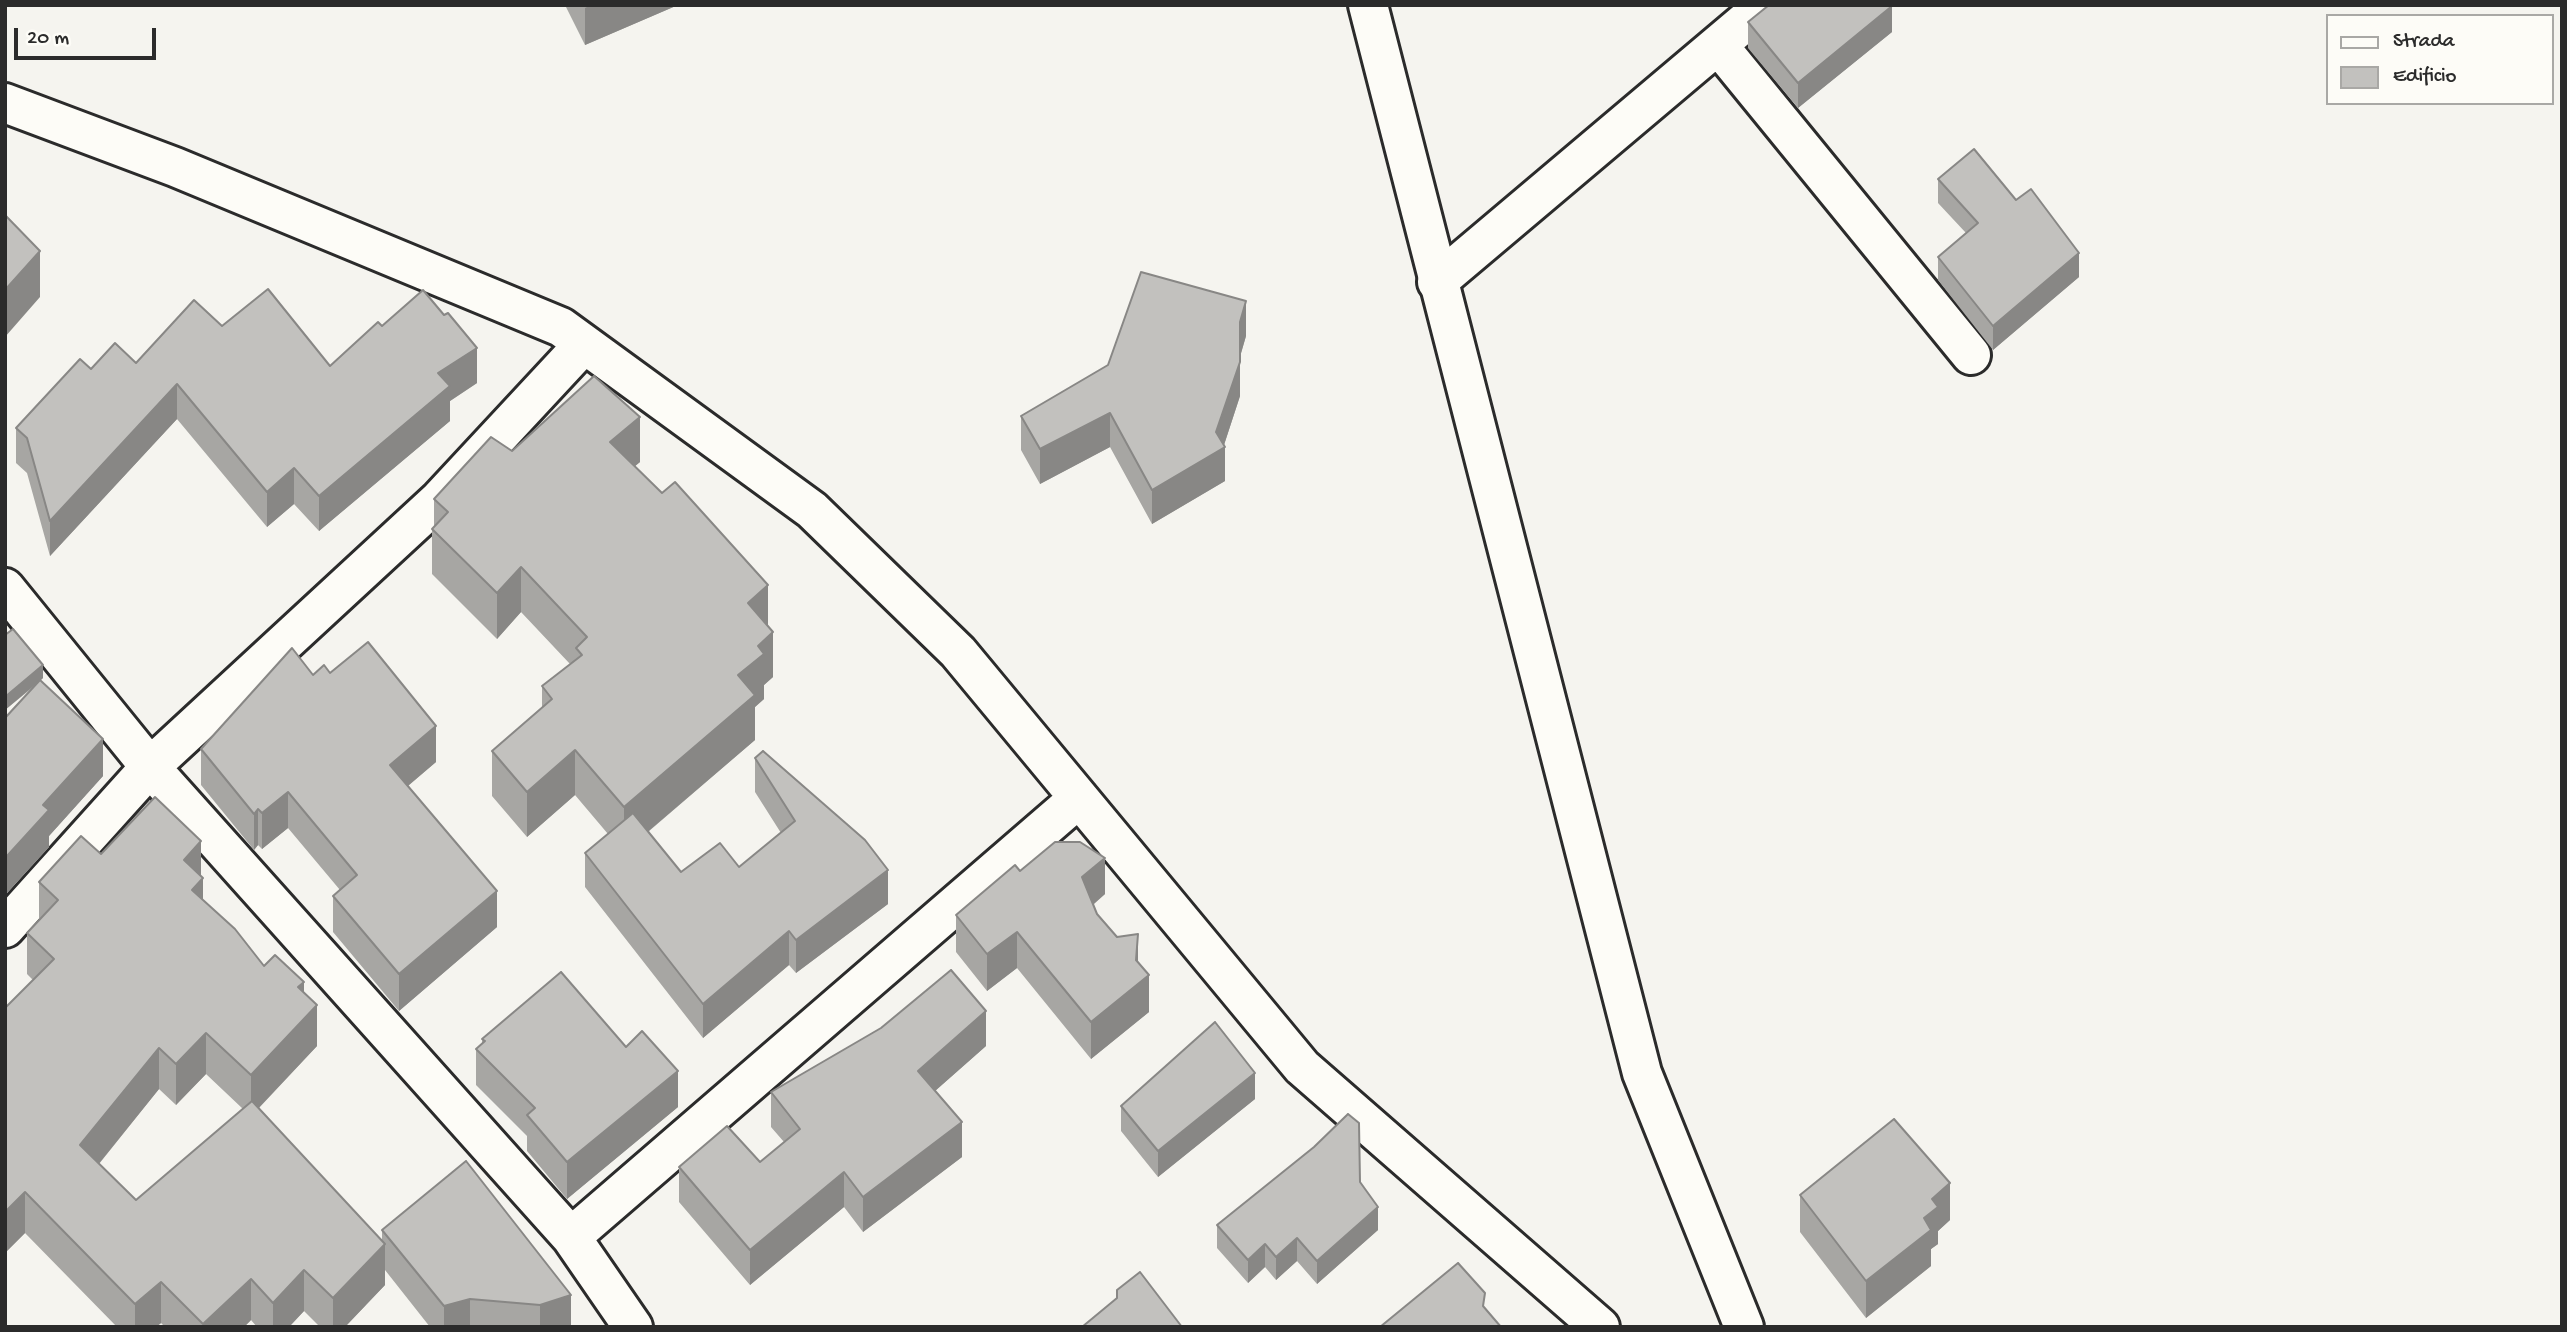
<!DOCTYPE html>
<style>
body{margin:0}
#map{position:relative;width:2567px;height:1332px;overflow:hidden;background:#f5f4ef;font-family:"Gochi Hand",sans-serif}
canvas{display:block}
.frame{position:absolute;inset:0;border:7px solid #2b2b2b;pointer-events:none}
.legend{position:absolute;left:2326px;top:14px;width:228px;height:91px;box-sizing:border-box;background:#fdfcf7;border:2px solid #a9a8a5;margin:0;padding:9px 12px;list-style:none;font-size:21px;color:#2b2b2b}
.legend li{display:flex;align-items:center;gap:14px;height:35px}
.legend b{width:35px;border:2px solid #a9a8a5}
.scale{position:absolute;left:14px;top:28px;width:142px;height:32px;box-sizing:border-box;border:4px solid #2b2b2b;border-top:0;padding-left:9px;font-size:21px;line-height:24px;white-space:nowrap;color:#2b2b2b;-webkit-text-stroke:5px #fdfcf7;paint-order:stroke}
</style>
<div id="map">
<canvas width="2567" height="1332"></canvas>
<div class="frame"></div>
<ul class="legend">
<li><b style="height:9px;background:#fdfcf7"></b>Strada</li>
<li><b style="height:19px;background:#c2c1be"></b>Edificio</li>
</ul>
<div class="scale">20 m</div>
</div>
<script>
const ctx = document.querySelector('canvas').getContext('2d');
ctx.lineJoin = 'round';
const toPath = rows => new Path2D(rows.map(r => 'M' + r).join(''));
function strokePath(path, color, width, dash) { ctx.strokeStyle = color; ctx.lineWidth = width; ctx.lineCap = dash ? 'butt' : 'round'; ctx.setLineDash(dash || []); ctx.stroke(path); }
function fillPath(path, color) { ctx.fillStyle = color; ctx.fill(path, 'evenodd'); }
const minor = toPath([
 [1718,45,1971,355],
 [5,103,175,167,561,327,812,510,958,652,1302,1067,1600,1327],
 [1437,282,1765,5],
 [5,588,150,767,571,1237,633,1327],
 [5,928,150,767,439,500,584,344],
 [571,1237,1079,798]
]);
const tertiary = toPath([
 [1368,5,1642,1073,1744,1327]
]);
strokePath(minor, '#2b2b2b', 44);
strokePath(tertiary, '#2b2b2b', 44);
strokePath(minor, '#fdfcf7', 38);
strokePath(tertiary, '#fdfcf7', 38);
fillPath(toPath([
 [565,5,678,5,585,45],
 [1748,22,1892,32,1798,108,1748,48],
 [1938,179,2079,277,1993,350,1938,280,1938,257,1966,233,1938,203],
 [222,326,330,366,382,326,477,383,450,401,450,421,319,531,294,504,267,527,177,419,50,556,27,473,16,463,16,428,91,369,136,363],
 [1246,336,1240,356,1240,396,1224,445,1225,481,1152,524,1110,447,1040,484,1021,450,1021,416],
 [512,451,640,462,635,466,768,626,773,677,764,685,764,699,755,707,755,740,648,832,681,872,739,867,781,833,755,792,755,758,888,904,796,973,789,965,703,1038,585,887,585,853,608,834,575,795,527,837,492,796,492,751,542,708,542,686,570,664,521,612,497,639,432,574,432,529,434,527,434,499],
 [5,635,43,678,40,681,103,776,49,836,49,847,7,893,5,892,5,718,37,684,5,710],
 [330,673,436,762,408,786,497,927,399,1011,333,932,333,896,340,890,288,828,262,849,258,845,254,850,201,785,201,749,313,675],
 [101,854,201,876,203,900,264,966,304,993,317,1046,259,1108,382,1241,382,1230,466,1161,571,1327,430,1327,385,1270,385,1285,345,1327,320,1327,304,1311,289,1327,257,1327,251,1320,244,1327,165,1327,161,1323,156,1327,117,1327,25,1233,5,1253,33,980,27,974,27,933,39,921,39,882],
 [206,1074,243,1109,136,1200,99,1164,159,1089,176,1105],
 [1020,871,1105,894,1093,905,1097,914,1138,962,1149,1012,1091,1059,1017,968,987,991,956,952,956,915],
 [482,1039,678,1107,567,1199,527,1151,527,1136,476,1085,476,1049,482,1043],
 [986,1046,935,1091,962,1157,863,1232,844,1207,750,1285,679,1202,679,1167,760,1162,784,1142,771,1127,771,1092],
 [1255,1099,1158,1177,1121,1131,1121,1106],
 [1360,1182,1378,1230,1317,1284,1297,1261,1276,1280,1265,1267,1248,1283,1217,1248,1217,1225],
 [1800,1195,1950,1220,1938,1231,1938,1244,1931,1249,1931,1266,1866,1318,1800,1232]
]), '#a7a6a3');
fillPath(toPath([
 [591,5,678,5,585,45,585,8],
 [1892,6,1892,32,1798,108,1798,83],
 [40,251,40,297,5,337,5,290],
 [2079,253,2079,277,1993,350,1993,326],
 [1246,301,1246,336,1240,357,1240,322],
 [477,348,477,383,450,401,450,421,319,531,319,496,438,373],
 [1240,362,1240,396,1223,448,1225,447,1225,481,1152,524,1152,490,1216,432],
 [177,384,177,419,50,556,50,521],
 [1110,413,1110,447,1040,484,1040,449],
 [640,417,640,462,610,487,610,442],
 [294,468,294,504,267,527,267,492],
 [521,567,521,612,497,639,497,593],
 [768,585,768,630,748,603],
 [773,632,773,677,764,685,764,699,755,707,755,740,624,852,624,807,738,675,758,646],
 [43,665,43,678,5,710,5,697],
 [436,726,436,762,390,801,390,765],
 [103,739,103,776,49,836,49,847,7,893,7,856,43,805],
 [575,750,575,795,527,837,527,792],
 [288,792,288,828,262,849,262,813],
 [258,809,258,845,254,850,254,814],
 [201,841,201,880,203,878,203,919,192,931,184,860],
 [1105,858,1105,894,1082,914,1082,877],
 [888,870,888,904,796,973,796,940],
 [497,891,497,927,399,1011,399,974],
 [789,931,789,965,703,1038,703,1004],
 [1017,932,1017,968,987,991,987,954],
 [1138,934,1138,970,1149,975,1149,1012,1091,1059,1091,1022,1136,960],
 [304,982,304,1019,317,1005,317,1046,251,1116,251,1075,298,987],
 [986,1011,986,1046,918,1106,918,1071],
 [206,1033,206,1074,176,1105,176,1064],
 [159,1048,159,1089,80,1187,80,1145],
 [678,1071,678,1107,567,1199,567,1162],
 [1255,1073,1255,1099,1158,1177,1158,1151],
 [962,1122,962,1157,863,1232,863,1197],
 [844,1172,844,1207,750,1285,750,1250],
 [1950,1183,1950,1220,1938,1231,1938,1244,1931,1249,1931,1266,1866,1318,1866,1281,1924,1218,1932,1199],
 [25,1192,25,1233,5,1253,5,1212],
 [1378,1207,1378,1230,1317,1284,1317,1261],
 [1297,1238,1297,1261,1276,1280,1276,1257],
 [385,1244,385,1285,345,1327,333,1327,333,1298],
 [1265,1244,1265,1267,1248,1283,1248,1260],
 [304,1270,304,1311,289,1327,273,1327,273,1303],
 [251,1279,251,1320,244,1327,203,1327,203,1324],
 [161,1282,161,1323,156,1327,135,1327,135,1304],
 [571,1295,571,1327,540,1327,540,1305],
 [470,1299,470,1327,444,1327,444,1306]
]), '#888785');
const building = toPath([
 [1769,5,1892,5,1892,6,1798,83,1748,22,1769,5],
 [1974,149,2016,200,2031,189,2079,253,1993,326,1938,257,1978,223,1938,179,1974,149],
 [5,215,40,251,5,290,5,215],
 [1141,272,1246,301,1240,322,1240,362,1216,432,1225,447,1152,490,1110,413,1040,449,1021,416,1108,365,1141,272],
 [268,289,330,366,378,322,382,326,423,290,444,315,448,313,477,348,438,373,450,386,319,496,294,468,267,492,177,384,50,521,27,438,16,428,80,359,91,369,115,343,136,363,194,300,222,326,268,289],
 [594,376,640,417,610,442,662,493,675,482,768,585,748,603,773,632,758,646,764,654,738,675,755,695,624,807,575,750,527,792,492,751,552,699,542,686,582,655,576,648,587,637,521,567,497,593,432,529,448,512,434,499,491,437,512,451,594,376],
 [13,629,43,665,5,697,5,635,13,629],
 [368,642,436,726,390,765,497,891,399,974,333,896,357,875,288,792,262,813,258,809,254,814,201,749,292,648,313,675,324,665,330,673,368,642],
 [40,680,103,739,43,805,49,810,7,856,5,855,5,718,40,680],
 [763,751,865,840,888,870,796,940,789,931,703,1004,585,853,633,813,681,872,720,843,739,867,795,821,755,758,763,751],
 [155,797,201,841,184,860,203,878,192,890,235,929,264,966,275,955,304,982,298,987,317,1005,251,1075,206,1033,176,1064,159,1048,80,1145,136,1200,252,1101,385,1244,333,1298,304,1270,273,1303,251,1279,203,1324,161,1282,135,1304,25,1192,5,1212,5,1008,54,959,27,933,58,900,39,882,81,836,101,854,155,797],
 [1055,842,1080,842,1105,858,1082,877,1097,914,1117,937,1138,934,1136,960,1149,975,1091,1022,1017,932,987,954,956,915,1015,865,1020,871,1055,842],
 [951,970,986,1011,918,1071,962,1122,863,1197,844,1172,750,1250,679,1167,727,1126,760,1162,800,1129,771,1092,881,1028,951,970],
 [561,972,626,1047,642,1031,678,1071,567,1162,527,1115,535,1108,476,1049,485,1041,482,1039,561,972],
 [1215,1022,1255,1073,1158,1151,1121,1106,1215,1022],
 [1348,1114,1359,1123,1360,1182,1378,1207,1317,1261,1297,1238,1276,1257,1265,1244,1248,1260,1217,1225,1314,1147,1348,1114],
 [1894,1119,1950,1183,1932,1199,1938,1207,1924,1218,1931,1230,1866,1281,1800,1195,1894,1119],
 [466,1161,571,1295,540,1305,470,1299,444,1306,382,1230,466,1161],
 [1458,1263,1485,1293,1483,1306,1501,1327,1380,1327,1458,1263],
 [1140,1272,1182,1327,1082,1327,1117,1298,1117,1290,1140,1272]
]);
fillPath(building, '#c2c1be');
strokePath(building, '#888785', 2);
</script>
